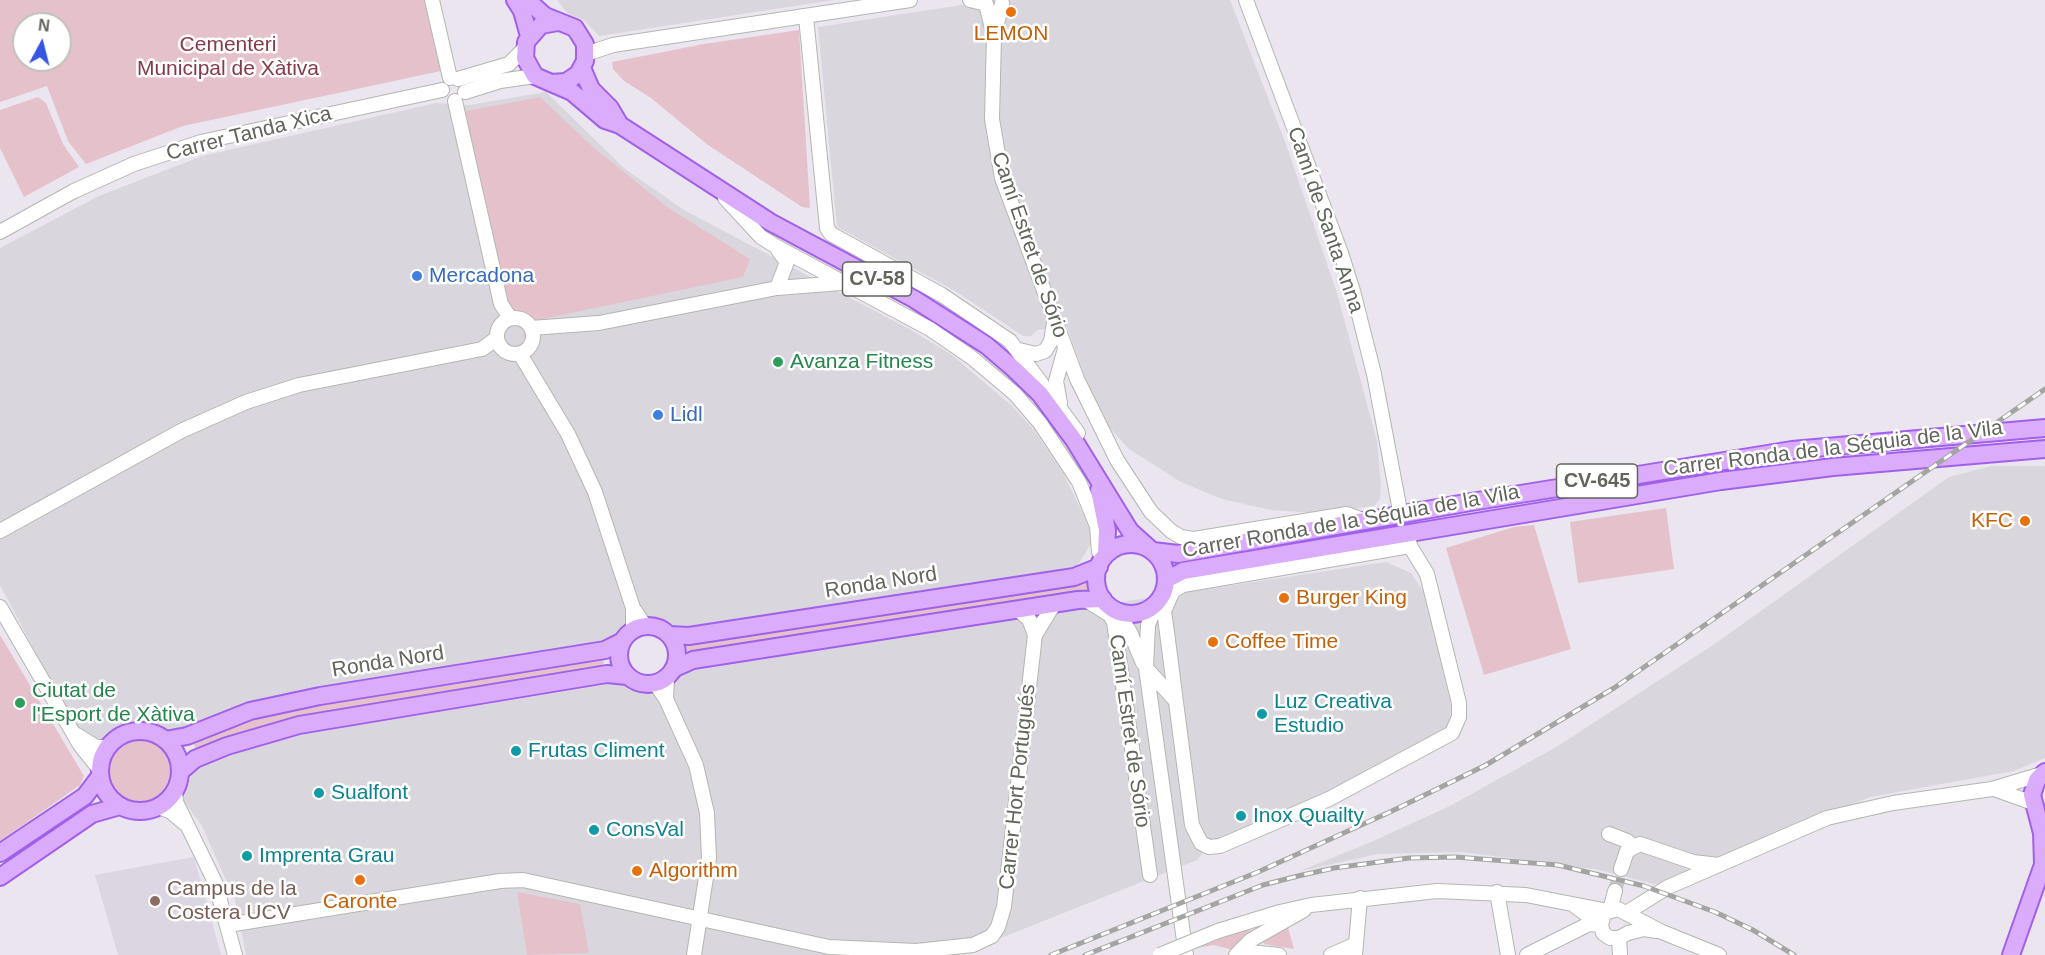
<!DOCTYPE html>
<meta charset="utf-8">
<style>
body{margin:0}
#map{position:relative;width:2045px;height:955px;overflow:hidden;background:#eae5ee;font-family:Arial,sans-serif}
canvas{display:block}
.north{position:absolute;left:12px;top:12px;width:60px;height:60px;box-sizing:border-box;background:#fff;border:2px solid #c0c1be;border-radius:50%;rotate:7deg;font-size:16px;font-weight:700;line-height:24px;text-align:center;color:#62655c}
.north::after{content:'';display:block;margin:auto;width:21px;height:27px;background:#3655e3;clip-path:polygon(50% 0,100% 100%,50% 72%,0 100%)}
</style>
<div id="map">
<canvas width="2045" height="955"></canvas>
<div class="north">N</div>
</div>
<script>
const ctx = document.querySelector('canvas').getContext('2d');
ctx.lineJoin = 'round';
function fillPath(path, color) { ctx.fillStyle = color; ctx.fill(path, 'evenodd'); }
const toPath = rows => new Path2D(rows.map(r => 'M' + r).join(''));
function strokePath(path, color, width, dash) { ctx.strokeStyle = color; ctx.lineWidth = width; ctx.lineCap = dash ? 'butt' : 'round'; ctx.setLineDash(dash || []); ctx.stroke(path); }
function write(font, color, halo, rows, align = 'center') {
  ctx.font = font + ' Arial,sans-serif'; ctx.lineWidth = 5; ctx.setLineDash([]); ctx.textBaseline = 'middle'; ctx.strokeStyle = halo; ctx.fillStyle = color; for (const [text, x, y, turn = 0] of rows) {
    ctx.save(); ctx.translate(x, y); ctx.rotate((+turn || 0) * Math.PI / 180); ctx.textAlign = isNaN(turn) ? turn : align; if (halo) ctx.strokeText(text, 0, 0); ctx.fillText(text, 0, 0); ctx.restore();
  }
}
fillPath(toPath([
 [557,0,834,0,599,36,584,20,567,13],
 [994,0,1230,0,1287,147,1337,293,1377,441,1381,486,1380,499,1374,506,1317,513,1271,510,1222,499,1181,482,1129,449,1108,426,1089,388,1067,327,1037,330,1031,336,1023,336,957,292,837,227,818,27],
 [546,92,625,169,684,210,911,330,952,355,1013,407,1034,430,1063,473,1091,530,1094,539,1077,566,676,634,653,619,637,621,616,632,608,644,288,694,220,714,170,735,144,725,131,726,113,732,96,743,75,727,0,585,0,248,99,196,202,156,436,103,469,105],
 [1991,466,2045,466,2045,758,2014,771,1870,797,1658,885,1595,869,1462,852,1378,854,1300,871,1371,842,1450,806,1558,746,1716,643,1949,477],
 [1386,562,1411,573,1424,593,1450,701,1451,710,1448,728,1320,795,1211,844,1197,860,958,955,246,955,235,900,202,826,183,800,193,770,257,746,308,733,1088,607]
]), '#d9d7dd');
fillPath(toPath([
 [194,857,221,955,118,955,95,875]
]), '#dbd6e1');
fillPath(toPath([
 [0,0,424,0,441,71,183,126,86,164,68,141,47,86,0,102],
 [24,24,60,24,60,60,24,60],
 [799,30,810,208,802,207,708,145,651,98,624,81,613,69,612,62,704,44],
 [38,97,46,103,63,144,79,167,24,197,0,148,0,110],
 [540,97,592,146,667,207,750,259,743,277,528,322,519,321,510,313,461,112],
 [1666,508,1674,569,1578,583,1570,522],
 [1380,525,1381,533,1202,563,1201,555],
 [1534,525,1571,649,1484,675,1446,548,1514,527],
 [1086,578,1087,593,684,659,682,643],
 [0,635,84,776,80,785,0,841],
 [603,654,604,670,197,753,192,739,247,718,304,703],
 '107 771a33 33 0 1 1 66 0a33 33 0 1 1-66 0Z',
 [517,892,580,904,589,953,527,955],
 [1287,924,1294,949,1264,944,1263,940],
 [1255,925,1233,950,1214,945,1197,948]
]), '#e5c2cb');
strokePath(toPath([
 [1615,891,1621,869]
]), '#c8c5ca', 14, [14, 7]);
const minor = toPath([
 [432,0,450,78],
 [970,0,986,4,994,36,1002,3],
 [1246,0,1341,253,1353,291,1374,374,1401,516],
 [806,17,827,228,831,234,942,295,1010,341,1078,433],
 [994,36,992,119,1002,178,1077,379,1117,460,1151,512,1171,531,1181,537,1194,539,1347,514,1366,521],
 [586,54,613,45,910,0],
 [458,79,509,64,525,48],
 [465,92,500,81,535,76],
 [455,101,501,304,510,318],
 [725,198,761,237,777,247,930,329,971,357,1015,394,1040,423,1079,482,1097,526,1099,552],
 [0,232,74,191,134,164,201,142,442,90],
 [777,288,787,262,778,250],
 '497 336a18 18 0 1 1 36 0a18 18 0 1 1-36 0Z',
 [531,328,599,323,777,288,841,283],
 [1019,350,1036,354,1045,351,1051,341,1054,323],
 [520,354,568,434,595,492,633,608],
 [1060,403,1056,381,1065,349],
 [0,531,181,431,246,402,299,385,482,349,497,338],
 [1408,533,1410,546,1427,574,1459,703,1459,717,1452,733,1329,799,1220,846,1209,847,1201,843,1192,825,1166,625,1164,611,1173,591,1183,585,1410,546],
 [1086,600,1110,615,1114,622,1150,875],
 [1157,602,1148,625,1146,668,1186,955],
 [0,607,80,745,100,770],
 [1017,609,1029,619,1035,635,1054,604],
 [1115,609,1130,632,1143,663],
 [633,630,633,608,645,626],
 [1146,668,1175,700],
 [655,683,666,699,667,677],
 [666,699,696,765,707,813,709,858,694,955],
 [77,735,96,747,108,747],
 [1994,789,2033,803],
 [175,791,176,802,215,882,235,955],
 [158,807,170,811,184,823],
 [1609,834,1627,841,1632,845],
 [1621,869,1627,851,1640,844,1693,862,1719,865],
 [1497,892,1508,955],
 [1575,906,1601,925,1603,933,1610,938,1619,938,1628,933,1644,929,1657,931],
 [1610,910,1615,891],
 [1626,913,1668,887,1827,818,1893,803,1992,789,2042,774],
 [228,925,500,881,523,880,829,947,916,951,973,945,992,936,998,927,1004,907,1035,635],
 [1601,925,1604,913,1618,909,1662,932,1719,955],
 [1218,931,1280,912,1311,905,1437,891,1526,895,1608,911],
 [1619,938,1620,955],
 [1240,951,1279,955],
 [1236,955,1251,940,1304,910],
 [1331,955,1356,944],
 [1355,955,1360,898],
 [1527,955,1589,924,1601,925]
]);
const major = toPath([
 [515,0,522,11,529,36],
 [527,0,545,16,575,28,585,44,585,61,578,74,566,82,551,83],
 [558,22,541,25,526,42,525,58,535,76,572,92,605,120,620,125,770,222,914,299,986,345,1014,369,1040,394,1074,440,1130,531,1150,549],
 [582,68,591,89,610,108,620,125],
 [1099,490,1107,530,1106,554],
 '1096 579a35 35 0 1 1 70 0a35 35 0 1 1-70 0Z',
 [1153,551,1178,554,1471,502,1792,450,2045,428],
 [1166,580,1183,571,1721,481,1833,467,2045,449],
 '619 655a29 29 0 1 1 58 0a29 29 0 1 1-58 0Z',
 [669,635,689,636,1074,577,1099,567],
 [673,669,693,660,1078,600,1103,599],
 '100 771a40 40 0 1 1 80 0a40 40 0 1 1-80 0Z',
 [165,740,187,736,250,711,320,696,605,650,621,642],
 [180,772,195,759,227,746,299,725,607,674,627,676],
 [0,853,85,796,100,776],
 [2043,863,2042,833,2032,795,2037,780,2045,772],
 [0,877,92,814,120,806],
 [2011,955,2045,859]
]);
strokePath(minor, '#b4b7b0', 16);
strokePath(major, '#a160ec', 20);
strokePath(minor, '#fff', 14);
strokePath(major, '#dbacfc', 16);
const rail = toPath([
 [1051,955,1258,872,1392,811,1486,765,1614,688,2045,389],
 [1085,955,1263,885,1298,876,1334,868,1409,858,1455,857,1558,865,1644,886,1715,912,1753,930,1794,955]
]);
strokePath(rail, '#a4a5a2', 5);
strokePath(rail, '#fff', 3, [9]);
const minorBridge = toPath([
 [1160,955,1218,931]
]);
strokePath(minorBridge, '#b4b7b0', 16, []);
strokePath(minorBridge, '#fff', 14);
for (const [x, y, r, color] of [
 [1011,12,6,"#e8710a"],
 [417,276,6,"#3f7fe0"],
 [778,362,6,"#2e9e5b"],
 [658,415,6,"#3f7fe0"],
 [2025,521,6,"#e8710a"],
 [1284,598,6,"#e8710a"],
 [1213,642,6,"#e8710a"],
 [20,703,6,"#2e9e5b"],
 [1262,714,6,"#0f9aa8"],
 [516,751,6,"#0f9aa8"],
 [319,793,6,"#0f9aa8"],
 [1241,816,6,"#0f9aa8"],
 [594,830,6,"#0f9aa8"],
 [247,856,6,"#0f9aa8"],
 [637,871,6,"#e8710a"],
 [360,880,6,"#e8710a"],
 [155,901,6,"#8d6e63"]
]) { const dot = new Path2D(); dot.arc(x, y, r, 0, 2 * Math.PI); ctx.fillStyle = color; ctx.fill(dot); strokePath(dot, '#fff', 2); }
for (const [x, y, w] of [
 [877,279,69],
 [1597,481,81]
]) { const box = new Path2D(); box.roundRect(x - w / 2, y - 17, w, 34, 4.5); ctx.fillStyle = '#fff'; ctx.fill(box); strokePath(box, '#62655c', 1.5); }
write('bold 20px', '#62655c', null, [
 ["CV-58",877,279],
 ["CV-645",1597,481]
]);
write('21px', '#c56008', '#fff', [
 ["LEMON",1011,34,"center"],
 ["KFC",2013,521,"right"],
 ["Burger King",1296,598],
 ["Coffee Time",1225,642],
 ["Algorithm",649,871],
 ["Caronte",360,902,"center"]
], 'left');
write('21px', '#873949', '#fff', [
 ["Cementeri",228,45],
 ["Municipal de Xàtiva",228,69]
]);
write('21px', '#62655c', '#fff', [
 ["Carrer Tanda Xica",249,134,-14],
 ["Camí de Santa Anna",1325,220,71],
 ["Camí Estret de Sório",1029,245,71],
 ["Carrer Ronda de la Séquia de la Vila",1833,449,-7],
 ["Carrer Ronda de la Séquia de la Vila",1351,522,-10],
 ["Ronda Nord",881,583,-9],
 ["Ronda Nord",388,662,-9],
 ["Camí Estret de Sório",1129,731,82],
 ["Carrer Hort Portugués",1018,787,-84]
]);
write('21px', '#366cbe', '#fff', [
 ["Mercadona",429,276],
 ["Lidl",670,415]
], 'left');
write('21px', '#27864d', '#fff', [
 ["Avanza Fitness",790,362],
 ["Ciutat de",32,691],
 ["l'Esport de Xàtiva",32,715]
], 'left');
write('21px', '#0d838f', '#fff', [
 ["Luz Creativa",1274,702],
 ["Estudio",1274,726],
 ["Frutas Climent",528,751],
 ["Sualfont",331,793],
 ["Inox Quailty",1253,816],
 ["ConsVal",606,830],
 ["Imprenta Grau",259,856]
], 'left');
write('21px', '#785e54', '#fff', [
 ["Campus de la",167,889],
 ["Costera UCV",167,913]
], 'left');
</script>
